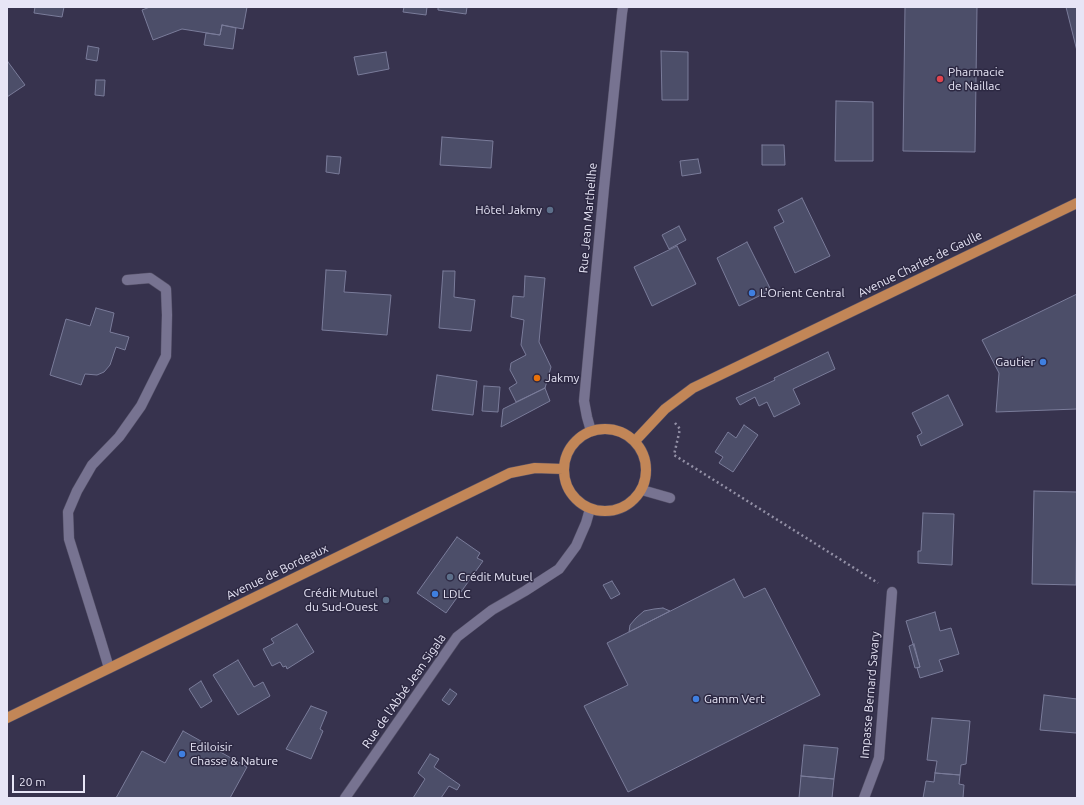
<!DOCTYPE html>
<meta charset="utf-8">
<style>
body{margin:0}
#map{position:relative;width:1084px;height:805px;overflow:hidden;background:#37334e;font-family:Ubuntu,sans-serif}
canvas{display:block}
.frame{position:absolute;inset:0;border:8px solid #e7e5f6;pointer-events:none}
.scale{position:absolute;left:12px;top:775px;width:73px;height:18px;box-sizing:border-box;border:2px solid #e7e5f6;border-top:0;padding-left:5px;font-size:12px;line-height:14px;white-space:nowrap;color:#e7e5f6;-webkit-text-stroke:3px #2d2943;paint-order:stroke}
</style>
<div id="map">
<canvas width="1084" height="805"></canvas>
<div class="frame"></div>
<div class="scale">20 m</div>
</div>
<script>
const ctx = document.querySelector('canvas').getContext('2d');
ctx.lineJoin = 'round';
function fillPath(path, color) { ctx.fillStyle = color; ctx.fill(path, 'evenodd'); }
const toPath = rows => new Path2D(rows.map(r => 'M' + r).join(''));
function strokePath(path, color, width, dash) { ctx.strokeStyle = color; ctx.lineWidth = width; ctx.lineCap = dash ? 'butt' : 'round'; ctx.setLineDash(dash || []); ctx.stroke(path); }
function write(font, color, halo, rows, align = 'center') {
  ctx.font = font + ' Ubuntu,sans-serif'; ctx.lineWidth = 3; ctx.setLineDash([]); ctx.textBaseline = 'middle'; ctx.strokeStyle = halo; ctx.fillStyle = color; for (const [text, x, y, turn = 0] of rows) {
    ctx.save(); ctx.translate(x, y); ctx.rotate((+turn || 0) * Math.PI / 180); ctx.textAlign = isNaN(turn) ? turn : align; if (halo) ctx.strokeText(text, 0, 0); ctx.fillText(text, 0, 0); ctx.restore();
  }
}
const building = toPath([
 [35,7,64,7,62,17,34,13,35,7],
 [150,7,247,7,243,29,222,25,220,35,182,29,153,40,142,10,150,7],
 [404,7,427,7,426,15,403,12,404,7],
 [438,7,467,7,466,14,438,10,438,7],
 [905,7,977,7,975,152,903,151,905,7],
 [1066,7,1077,7,1077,51,1066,7],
 [222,25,236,28,233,49,204,45,206,33,220,35,222,25],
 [88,46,99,48,97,61,86,59,88,46],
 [661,51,688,52,688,100,662,100,661,51],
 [386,52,389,69,358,75,354,57,386,52],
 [8,62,25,85,7,97,7,63,8,62],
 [96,80,105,80,104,96,95,95,96,80],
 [836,101,873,102,873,161,835,161,836,101],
 [442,137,493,141,491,168,440,165,442,137],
 [762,145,784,145,785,165,762,165,762,145],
 [327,156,341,157,339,174,326,172,327,156],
 [698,159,701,173,682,176,680,161,698,159],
 [802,198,830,256,795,273,774,227,784,222,778,210,802,198],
 [679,226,686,240,669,249,662,235,679,226],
 [747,242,771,290,739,306,717,258,747,242],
 [677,246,696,284,652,306,634,267,677,246],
 [326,270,346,271,344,292,391,295,387,335,322,330,326,270],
 [443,271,455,271,454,297,475,300,471,331,439,328,443,271],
 [525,276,545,278,539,342,551,367,545,388,516,402,509,388,517,383,510,370,511,363,526,355,521,345,524,320,511,317,513,296,524,297,525,276],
 [1077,294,1077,409,996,412,999,373,982,340,1077,294],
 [96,308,114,313,110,332,129,337,125,350,116,347,110,365,104,372,97,375,85,374,81,385,50,375,66,319,90,326,96,308],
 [828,352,835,369,793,389,800,404,774,417,767,402,759,406,755,397,740,405,736,398,775,380,774,378,828,352],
 [437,375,477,381,473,415,432,410,437,375],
 [484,386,500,387,498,412,482,411,484,386],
 [545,388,550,401,501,427,503,409,545,388],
 [948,395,963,425,921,446,917,436,922,433,912,413,948,395],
 [744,425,758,435,733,472,719,463,723,457,715,452,728,432,736,438,744,425],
 [1034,491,1077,492,1076,585,1032,584,1034,491],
 [923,513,954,514,952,565,918,563,918,551,921,551,923,513],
 [457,537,480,553,477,558,483,561,446,613,417,593,457,537],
 [734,579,744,598,765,588,820,695,628,792,584,706,628,685,607,643,734,579],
 [612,581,620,594,611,599,603,585,612,581],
 [663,608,670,611,629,632,630,625,636,618,644,611,654,609,663,608],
 [935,612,940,631,951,628,959,654,939,660,943,671,920,678,917,668,920,667,906,621,935,612],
 [297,624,314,652,287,669,286,666,283,667,280,662,272,666,263,649,274,643,271,639,297,624],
 [914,644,920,667,915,668,909,646,914,644],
 [238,660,254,687,263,682,270,696,238,715,213,675,238,660],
 [201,681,212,701,201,708,189,689,201,681],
 [450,689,457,694,449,705,442,700,450,689],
 [1044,695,1077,699,1077,730,1076,733,1040,730,1044,695],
 [311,706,327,712,320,729,323,731,311,759,286,749,311,706],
 [932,718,970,721,966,764,961,765,960,775,935,773,937,761,927,760,932,718],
 [183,731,247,767,230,798,116,798,142,751,165,763,183,731],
 [804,745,838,748,834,779,801,776,804,745],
 [430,754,439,759,434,767,460,785,457,790,449,786,441,798,413,798,425,779,418,773,430,754],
 [935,773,960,775,959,784,964,785,963,798,923,798,926,781,934,782,935,773],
 [801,776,834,779,832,798,799,798,801,776]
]);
fillPath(building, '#4c4e69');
strokePath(building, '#7a7c9a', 1);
const minor = toPath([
 [591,431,587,417,584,401,604,188,622,13,623,7],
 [642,490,670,498],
 [109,668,99,635,69,539,68,512,77,491,92,465,119,437,141,406,166,356,167,315,166,289,150,278,127,280],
 [345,798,457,637,492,610,525,591,559,569,576,546,586,523,590,509],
 [864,798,879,758,892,592]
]);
const major = toPath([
 '564 470a41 41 0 1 1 82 0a41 41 0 1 1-82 0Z',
 [635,441,665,409,693,388,1077,203],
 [7,718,510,473,535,468,563,469]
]);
strokePath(minor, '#534f66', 11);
strokePath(major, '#534f66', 11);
strokePath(toPath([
 [675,423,680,429,674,455,878,583]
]), '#9390a6', 2.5, [2, 3]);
strokePath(minor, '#777391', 10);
strokePath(major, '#c28657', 10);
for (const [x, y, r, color] of [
 [940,79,4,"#e0444e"],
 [550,210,4,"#5c6f8a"],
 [752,293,4,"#3f7fe0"],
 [1043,362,4,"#3f7fe0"],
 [537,378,4,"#e8710a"],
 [450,577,4,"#5c6f8a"],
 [435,594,4,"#3f7fe0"],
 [386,600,4,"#5c6f8a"],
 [696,699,4,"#3f7fe0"],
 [182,754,4,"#3f7fe0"]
]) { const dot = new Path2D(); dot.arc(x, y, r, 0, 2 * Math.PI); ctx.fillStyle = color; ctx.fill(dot); strokePath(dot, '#2d2943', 1.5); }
write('12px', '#e7e5f6', '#2d2943', [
 ["Pharmacie",948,72],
 ["de Naillac",948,86],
 ["Hôtel Jakmy",542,210,"right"],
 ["L'Orient Central",760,293],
 ["Gautier",1035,362,"right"],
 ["Jakmy",545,378],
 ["Crédit Mutuel",458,577],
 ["Crédit Mutuel",378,593,"right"],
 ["du Sud-Ouest",378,607,"right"],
 ["LDLC",443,594],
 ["Gamm Vert",704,699],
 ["Ediloisir",190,747],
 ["Chasse & Nature",190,761]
], 'left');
write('12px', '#e7e5f6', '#2d2943', [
 ["Rue Jean Martheilhe",588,218,-85],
 ["Avenue Charles de Gaulle",920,264,-26],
 ["Avenue de Bordeaux",277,572,-26],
 ["Rue de l'Abbé Jean Sigala",404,691,-55],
 ["Impasse Bernard Savary",870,695,-85]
]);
</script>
